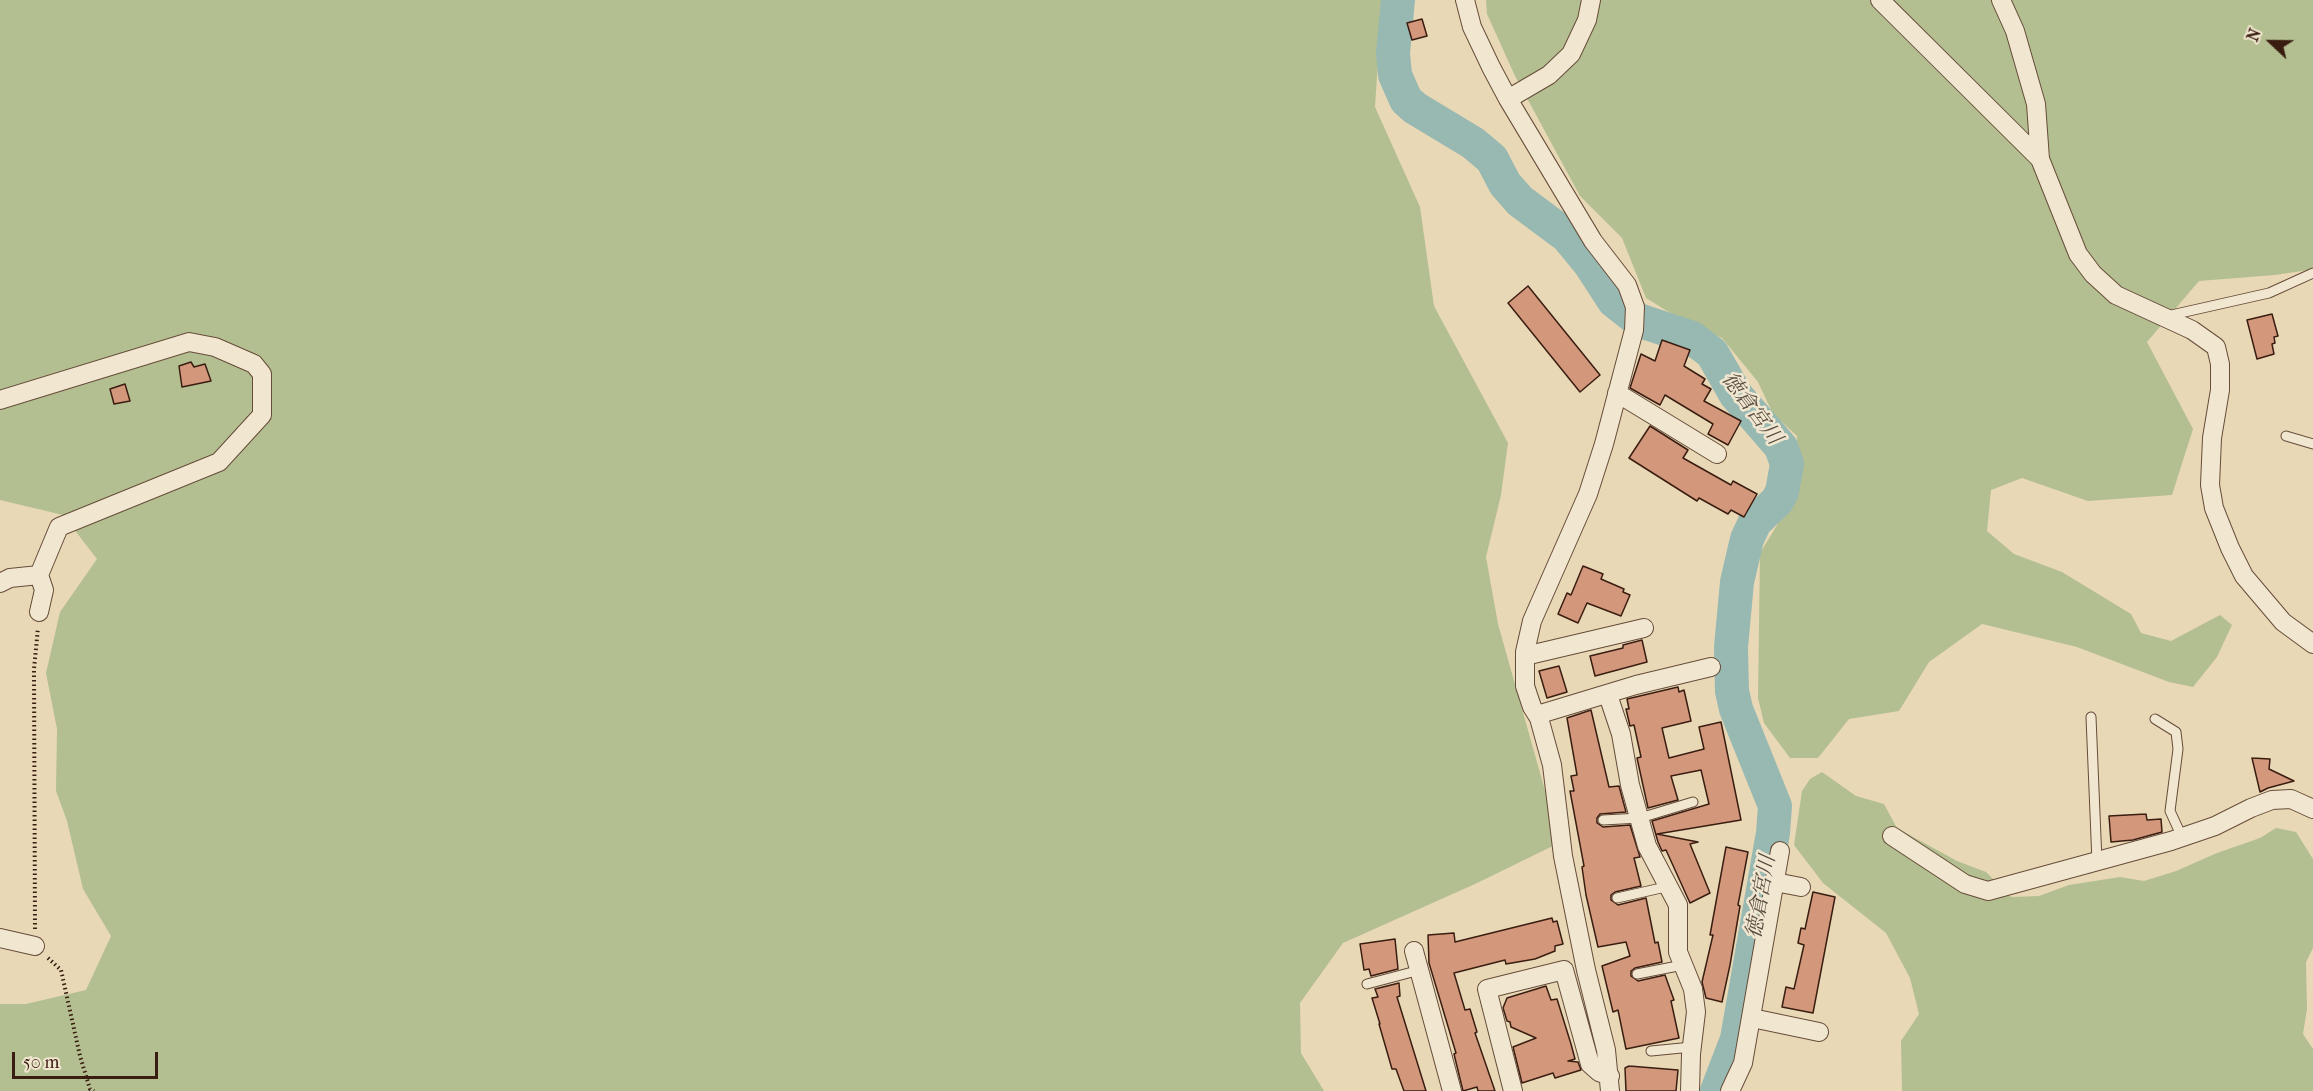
<!DOCTYPE html>
<meta charset="utf-8">
<style>
body{margin:0}
#map{position:relative;width:2313px;height:1091px;overflow:hidden;background:#e9d8b5;font-family:"IM FELL French Canon",serif}
canvas{display:block}
.north{position:absolute;left:2241px;top:12px;width:60px;height:60px;-webkit-text-stroke:4px #f1e6cf;paint-order:stroke;rotate:292deg;font-size:16px;font-weight:700;line-height:24px;text-align:center;color:#3a1d11}
.north::after{content:'';display:block;margin:auto;width:21px;height:27px;background:#3a1d11;clip-path:polygon(50% 0,100% 100%,50% 72%,0 100%)}
.scale{position:absolute;left:12px;top:1052px;width:146px;height:27px;box-sizing:border-box;border:3px solid #3a1d11;border-top:0;padding-left:8px;font-size:18px;line-height:21px;white-space:nowrap;color:#3a1d11;-webkit-text-stroke:4px #f1e6cf;paint-order:stroke}
</style>
<div id="map">
<canvas width="2313" height="1091"></canvas>
<div class="north">N</div>
<div class="scale">50 m</div>
</div>
<script>
const ctx = document.querySelector('canvas').getContext('2d');
ctx.lineJoin = 'round';
function fillPath(path, color) { ctx.fillStyle = color; ctx.fill(path, 'evenodd'); }
const toPath = rows => new Path2D(rows.map(r => 'M' + r).join(''));
function strokePath(path, color, width, dash) { ctx.strokeStyle = color; ctx.lineWidth = width; ctx.lineCap = dash ? 'butt' : 'round'; ctx.setLineDash(dash || []); ctx.stroke(path); }
function write(font, color, halo, rows, align = 'center') {
  ctx.font = font + ' "IM FELL French Canon","Noto Serif JP",serif'; ctx.lineWidth = 5; ctx.setLineDash([]); ctx.textBaseline = 'middle'; ctx.strokeStyle = halo; ctx.fillStyle = color; for (const [text, x, y, turn = 0] of rows) {
    ctx.save(); ctx.translate(x, y); ctx.rotate((+turn || 0) * Math.PI / 180); ctx.textAlign = isNaN(turn) ? turn : align; if (halo) ctx.strokeText(text, 0, 0); ctx.fillText(text, 0, 0); ctx.restore();
  }
}
fillPath(toPath([
 [0,0,1415,0,1380,31,1375,107,1420,207,1434,306,1508,443,1501,495,1486,557,1498,624,1557,833,1557,844,1475,884,1343,943,1300,1003,1301,1053,1324,1091,0,1091,0,1004,26,1004,86,990,111,936,83,889,67,821,56,791,57,729,46,673,60,612,97,559,63,515,0,500],
 [1486,0,2313,0,2313,267,2309,270,2275,275,2199,281,2147,342,2193,429,2172,495,2088,501,2022,478,1991,490,1987,531,2014,554,2062,572,2131,614,2141,633,2171,641,2220,615,2232,625,2217,657,2193,687,2169,682,2077,647,1982,624,1929,662,1899,711,1849,719,1818,758,1790,758,1764,723,1758,698,1760,553,1785,512,1794,488,1797,436,1773,414,1758,382,1722,338,1672,314,1646,298,1622,238,1580,196,1515,76,1487,14],
 [1822,772,1856,796,1884,804,1897,828,1957,861,1986,872,2011,897,2039,896,2069,885,2120,877,2144,881,2176,871,2217,853,2260,838,2276,828,2296,832,2313,859,2313,948,2306,962,2307,1009,2303,1034,2313,1049,2313,1091,1902,1091,1901,1041,1919,1014,1910,978,1886,933,1823,883,1794,845,1802,791,1810,779]
]), '#b3bf90');
strokePath(toPath([
 [1398,0,1393,53,1395,75,1406,100,1415,108,1473,143,1492,159,1505,184,1520,201,1567,236,1590,264,1614,301,1638,320,1692,338,1712,353,1736,395,1781,447,1787,464,1782,492,1777,501,1755,522,1747,539,1737,582,1731,647,1732,691,1736,709,1775,806,1773,833,1737,1039,1717,1091]
]), '#98b9b2', 34);
const building = toPath([
 [1422,19,1427,36,1412,40,1407,23,1422,19],
 [1528,286,1600,375,1580,392,1508,303,1528,286],
 [2272,314,2278,336,2274,337,2275,343,2272,344,2274,354,2257,359,2247,320,2272,314],
 [1662,340,1690,350,1684,366,1705,379,1702,384,1711,389,1704,401,1741,421,1728,445,1708,434,1713,424,1665,395,1660,405,1630,388,1641,354,1655,361,1662,340],
 [191,362,194,367,205,364,211,381,182,387,179,366,191,362],
 [125,384,130,401,114,404,110,389,125,384],
 [1650,426,1688,450,1683,458,1731,485,1733,481,1757,494,1744,517,1731,510,1728,514,1699,498,1697,501,1629,458,1650,426],
 [1583,566,1603,574,1601,579,1624,589,1623,592,1630,595,1621,616,1587,603,1578,623,1558,614,1567,593,1571,595,1583,566],
 [1642,640,1647,662,1595,676,1590,656,1623,648,1623,645,1642,640],
 [1559,666,1567,692,1547,698,1539,671,1559,666],
 [1678,687,1679,692,1684,690,1691,721,1662,728,1669,758,1704,749,1699,727,1721,722,1741,820,1657,834,1698,842,1690,844,1710,893,1690,903,1666,850,1662,851,1658,842,1652,821,1709,804,1701,770,1671,776,1678,800,1648,808,1637,758,1641,757,1634,725,1630,726,1626,709,1629,709,1627,699,1678,687],
 [1591,710,1609,787,1619,786,1626,812,1600,814,1597,818,1597,823,1603,827,1630,825,1640,857,1634,858,1641,886,1615,892,1611,895,1611,900,1618,905,1646,898,1655,943,1658,942,1662,962,1635,968,1631,971,1631,976,1638,981,1665,975,1674,1000,1671,1001,1679,1038,1626,1049,1618,1010,1613,1012,1602,966,1630,956,1626,942,1598,947,1586,895,1582,867,1584,866,1570,791,1574,791,1571,776,1577,775,1567,718,1591,710],
 [2252,758,2270,759,2269,769,2294,781,2268,788,2260,792,2252,758],
 [2146,814,2147,820,2161,819,2162,832,2133,840,2111,842,2109,816,2146,814],
 [1726,847,1748,852,1738,905,1740,906,1730,965,1722,1002,1706,998,1702,982,1713,935,1710,935,1726,847],
 [1813,892,1835,897,1813,1013,1782,1007,1786,987,1794,989,1804,945,1798,943,1801,928,1805,929,1813,892],
 [1552,918,1553,922,1557,921,1563,944,1555,946,1555,951,1535,959,1506,964,1505,960,1454,973,1465,1010,1470,1009,1477,1032,1475,1033,1495,1091,1478,1091,1477,1087,1463,1091,1454,1054,1456,1053,1429,963,1428,935,1454,933,1455,942,1552,918],
 [1395,939,1398,969,1371,976,1369,969,1364,970,1360,944,1395,939],
 [1399,983,1400,996,1397,997,1426,1091,1404,1091,1396,1069,1392,1069,1379,1024,1380,1024,1372,998,1378,997,1375,989,1399,983],
 [1546,986,1551,1000,1557,999,1571,1044,1575,1059,1568,1061,1578,1062,1581,1070,1555,1078,1553,1073,1522,1083,1513,1047,1536,1038,1511,1027,1510,1022,1507,1021,1503,1008,1507,998,1546,986],
 [1629,1066,1678,1070,1676,1091,1626,1091,1625,1068,1629,1066]
]);
fillPath(building, '#d3987c');
strokePath(building, '#3a1d11', 1.5);
const lane = toPath([
 [2167,316,2269,293,2313,273],
 [2286,436,2313,444],
 [2091,717,2097,862],
 [2155,719,2176,732,2178,749,2170,811,2182,837],
 [1603,820,1640,818,1693,802],
 [1617,898,1670,886],
 [1637,974,1683,965],
 [1367,984,1420,970],
 [1651,1051,1692,1047]
]);
const street = toPath([
 [1465,0,1472,27,1491,67,1508,99,1593,241,1627,285,1635,307,1634,330,1604,444,1588,494,1532,621,1525,652,1525,686,1532,707,1539,718,1552,765,1563,856,1586,970,1606,1050,1610,1091],
 [1880,0,2040,159],
 [2001,0,2015,31,2036,104,2040,159,2078,254,2093,274,2116,295,2192,330,2216,347,2220,364,2220,390,2212,438,2210,485,2214,508,2230,548,2244,576,2283,622,2313,644],
 [1508,99,1549,75,1571,54,1587,20,1591,0],
 [1617,393,1717,454],
 [0,400,189,342,215,347,254,364,262,374,262,415,219,462,59,527,39,575,10,578,0,583],
 [39,575,44,590,39,612],
 [1525,656,1644,628],
 [1608,695,1621,734,1630,785,1647,846,1678,905,1678,952,1693,989,1696,1012,1691,1054,1690,1091],
 [1537,715,1636,685,1711,667],
 [1892,836,1965,884,1988,891,2171,841,2215,826,2251,808,2272,800,2291,799,2313,809],
 [1775,882,1801,887],
 [0,938,35,946],
 [1414,951,1452,1091],
 [1752,1018,1819,1032],
 [1513,1091,1487,989,1564,970,1590,1064,1599,1072,1610,1076],
 [1730,1091,1743,1063,1780,851]
]);
strokePath(lane, '#664c3a', 11);
strokePath(street, '#664c3a', 20);
strokePath(toPath([
 [35,929,34,669,38,628],
 [48,958,61,970,80,1056,90,1089,94,1091]
]), '#3a1d11', 4, [1.5, 3]);
strokePath(lane, '#f1e6cf', 9);
strokePath(street, '#f1e6cf', 18);
write('italic 21px', '#564c41', '#f1e6cf', [
 ["徳倉宮川",1751,409,53],
 ["徳倉宮川",1762,897,-80]
]);
</script>
